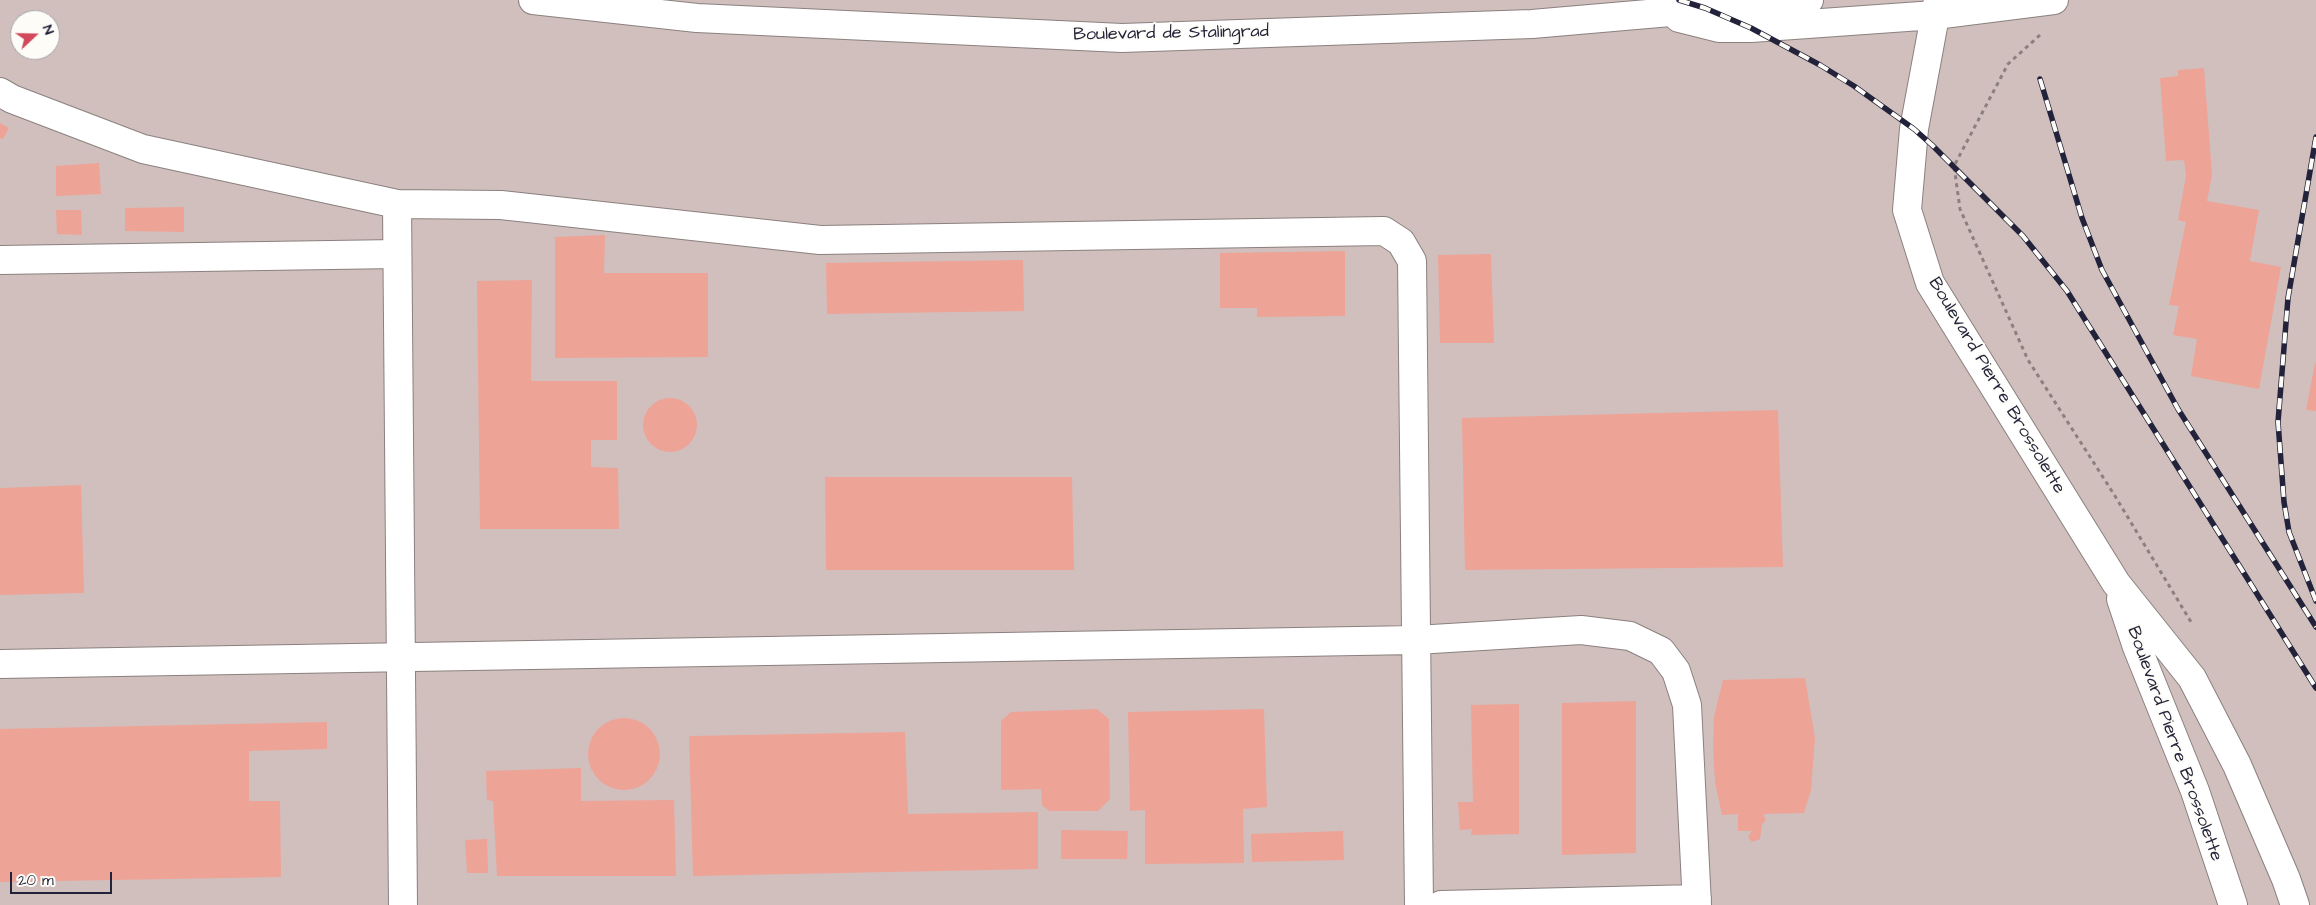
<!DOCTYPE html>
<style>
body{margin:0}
#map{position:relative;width:2316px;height:905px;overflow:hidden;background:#f2e0c3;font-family:"Architects Daughter",sans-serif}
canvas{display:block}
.north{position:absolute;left:10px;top:10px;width:50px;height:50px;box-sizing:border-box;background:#fdfcf7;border:1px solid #a5a5ac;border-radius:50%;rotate:69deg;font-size:14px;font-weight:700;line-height:20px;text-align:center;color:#22223b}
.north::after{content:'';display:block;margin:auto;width:18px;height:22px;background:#d1495b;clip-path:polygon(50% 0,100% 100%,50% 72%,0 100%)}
.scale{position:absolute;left:10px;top:872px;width:102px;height:22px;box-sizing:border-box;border:2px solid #22223b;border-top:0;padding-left:6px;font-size:15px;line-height:18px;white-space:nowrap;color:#22223b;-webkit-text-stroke:4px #fdfcf7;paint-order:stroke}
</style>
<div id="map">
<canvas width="2316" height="905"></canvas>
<div class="north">N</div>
<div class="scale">20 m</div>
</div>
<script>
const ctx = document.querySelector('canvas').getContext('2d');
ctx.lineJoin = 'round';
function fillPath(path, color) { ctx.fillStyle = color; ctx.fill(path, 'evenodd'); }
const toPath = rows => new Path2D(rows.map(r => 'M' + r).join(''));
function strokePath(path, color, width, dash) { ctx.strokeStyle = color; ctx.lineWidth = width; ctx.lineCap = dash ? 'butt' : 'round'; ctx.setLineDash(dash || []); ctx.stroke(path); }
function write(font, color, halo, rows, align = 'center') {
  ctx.font = font + ' "Architects Daughter",sans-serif'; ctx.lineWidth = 4; ctx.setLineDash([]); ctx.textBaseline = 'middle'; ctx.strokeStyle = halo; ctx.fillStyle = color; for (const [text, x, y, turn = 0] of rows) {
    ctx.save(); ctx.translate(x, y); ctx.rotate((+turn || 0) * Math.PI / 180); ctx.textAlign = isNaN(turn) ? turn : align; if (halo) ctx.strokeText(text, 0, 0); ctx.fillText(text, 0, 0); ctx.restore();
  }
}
fillPath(toPath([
 [0,0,2316,0,2316,905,0,905],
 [20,20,50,20,50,50,20,50]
]), '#d1bfbd');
fillPath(toPath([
 [2204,68,2212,175,2207,201,2259,210,2250,261,2281,267,2259,389,2191,376,2197,339,2173,335,2179,306,2169,305,2186,222,2178,220,2186,176,2184,160,2166,161,2160,78,2178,76,2178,70],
 [0,123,9,128,3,139,0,138],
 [99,163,101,194,56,196,56,166],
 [184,207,184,232,125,231,125,208],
 [56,210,81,210,82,235,57,234],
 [605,235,604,273,708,273,708,357,555,358,555,237],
 [1345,251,1345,316,1257,317,1257,308,1220,308,1220,253],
 [1491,254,1494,343,1440,343,1438,255],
 [1023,260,1024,311,827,314,826,263],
 [532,280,531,381,617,381,617,440,591,440,591,467,618,468,619,529,480,529,477,281],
 [2315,363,2316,364,2316,411,2306,410],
 '643 425a27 27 0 1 1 54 0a27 27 0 1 1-54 0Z',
 [1778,410,1783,567,1465,570,1462,418],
 [825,477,1072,477,1074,570,826,570],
 [81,485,84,593,0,595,0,488],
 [1805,678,1815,738,1811,790,1804,813,1763,814,1766,820,1762,824,1760,839,1752,842,1748,837,1752,831,1738,831,1738,814,1722,815,1715,782,1713,748,1714,717,1723,680],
 [1636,701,1636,853,1562,855,1562,703],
 [1519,704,1519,834,1471,835,1472,829,1460,830,1458,802,1473,802,1471,705],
 [1097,709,1109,719,1110,799,1098,811,1049,811,1042,805,1041,789,1001,790,1001,721,1011,712],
 [1264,709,1267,807,1243,809,1244,863,1145,864,1145,810,1130,811,1128,712],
 '588 754a36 36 0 1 1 72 0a36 36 0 1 1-72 0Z',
 [327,722,327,749,249,751,249,801,280,801,281,877,0,882,0,729],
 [905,732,908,814,1038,812,1038,869,693,876,689,736],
 [581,768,581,801,674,800,676,876,497,876,493,801,487,800,486,771],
 [1061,830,1128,831,1127,859,1061,859],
 [1343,831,1344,860,1252,862,1251,834],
 [487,839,488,873,467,873,465,840]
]), '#eea397');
const minor = toPath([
 [0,92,12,99,143,149,397,204],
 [0,260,397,254],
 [0,664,1416,640,1581,630,1630,636,1661,651,1676,671,1687,705,1697,905],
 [403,905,397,204,501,205,820,240,1384,231,1401,242,1412,261,1419,905],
 [1441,905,1697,899]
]);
const major = toPath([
 [533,0,697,18,1122,38,1532,24,1809,0],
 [1938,0,1914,129,1907,210,1930,283,2116,583,2192,678,2237,765,2286,879,2295,905],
 [1679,18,1719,28,1751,28,1935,15,2054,0],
 [2121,599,2137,647,2195,791,2233,905]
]);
strokePath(minor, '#8a817f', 30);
strokePath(major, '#8a817f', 30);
strokePath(toPath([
 [2040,35,2008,64,1954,166,1960,209,2028,360,2115,496,2191,622]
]), '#8a817f', 3, [4, 4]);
strokePath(minor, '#fff', 28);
strokePath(major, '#fff', 28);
const rail = toPath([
 [1679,0,1705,8,1751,28,1820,65,1854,86,1914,129,1932,145,2023,236,2067,291,2316,688],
 [2040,79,2082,218,2102,270,2178,409,2316,627],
 [2316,137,2288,298,2278,422,2284,502,2289,532,2316,601]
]);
strokePath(rail, '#22223b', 5.5);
strokePath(rail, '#fdfcf7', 4, [11]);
write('18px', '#22223b', '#fdfcf7', [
 ["Boulevard de Stalingrad",1171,34,-1],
 ["Boulevard Pierre Brossolette",1996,386,59],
 ["Boulevard Pierre Brossolette",2174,744,70]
]);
</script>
